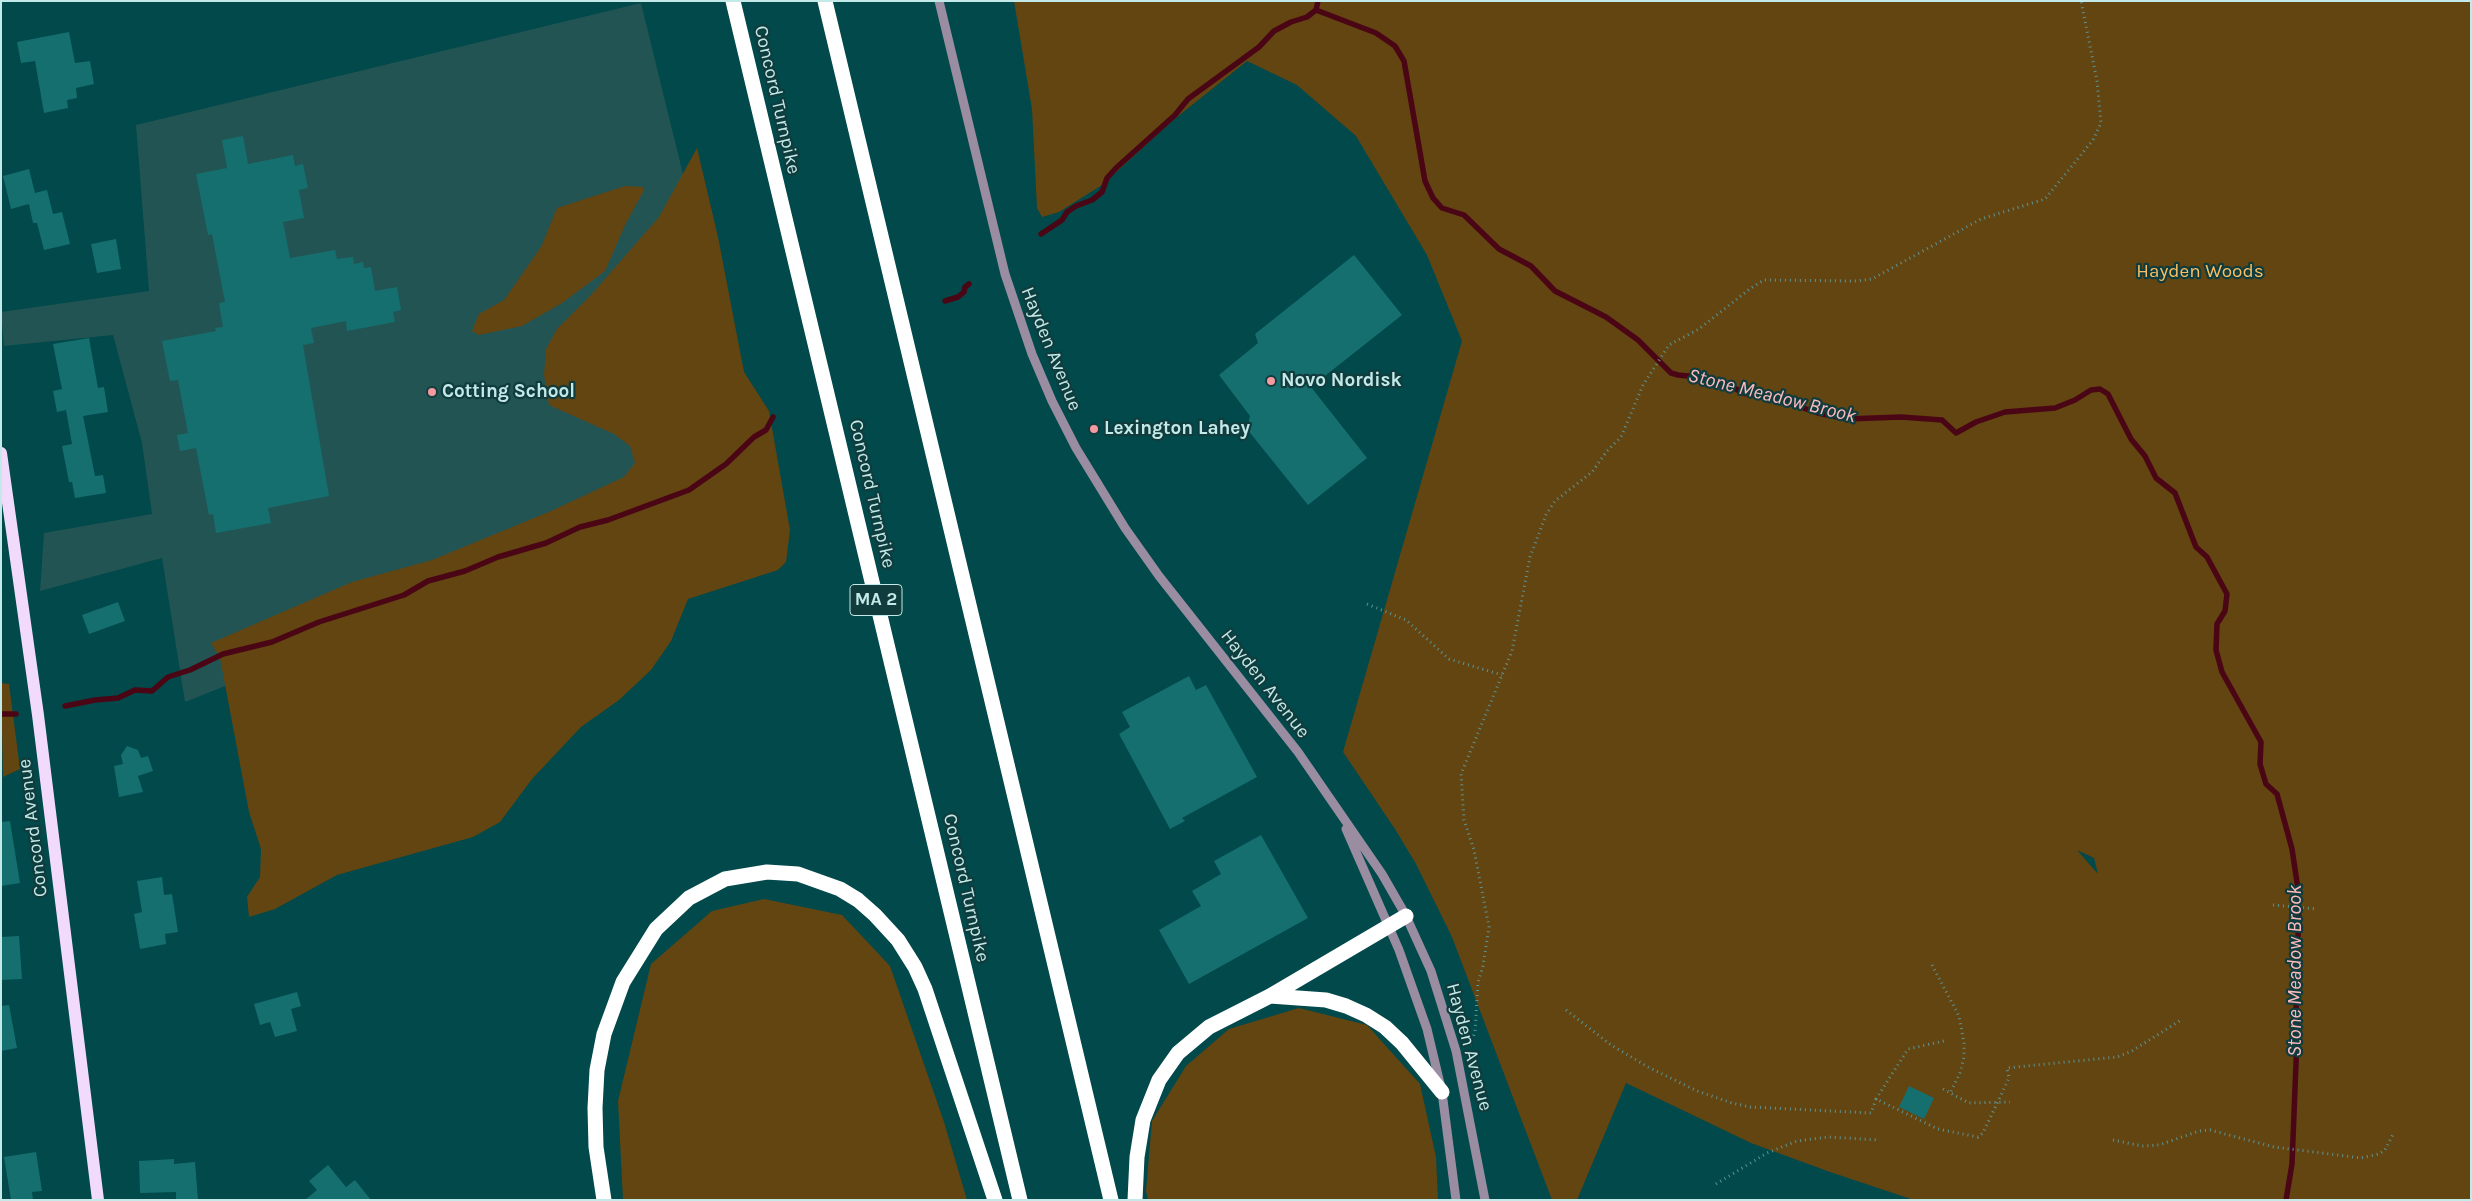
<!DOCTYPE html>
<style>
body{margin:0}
#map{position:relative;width:2472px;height:1201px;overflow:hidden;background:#01494a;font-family:Karla,sans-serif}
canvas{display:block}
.frame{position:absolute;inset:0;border:2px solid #c3e9e8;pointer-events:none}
</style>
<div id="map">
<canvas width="2472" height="1201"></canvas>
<div class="frame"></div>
</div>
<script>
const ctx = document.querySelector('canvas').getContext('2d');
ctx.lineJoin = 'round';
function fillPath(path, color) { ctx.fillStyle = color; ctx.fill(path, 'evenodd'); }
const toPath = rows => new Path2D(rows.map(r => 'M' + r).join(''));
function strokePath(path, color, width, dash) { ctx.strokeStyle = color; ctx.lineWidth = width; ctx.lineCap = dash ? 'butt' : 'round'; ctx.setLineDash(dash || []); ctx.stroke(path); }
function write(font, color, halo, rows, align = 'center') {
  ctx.font = font + ' Karla,sans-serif'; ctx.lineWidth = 4.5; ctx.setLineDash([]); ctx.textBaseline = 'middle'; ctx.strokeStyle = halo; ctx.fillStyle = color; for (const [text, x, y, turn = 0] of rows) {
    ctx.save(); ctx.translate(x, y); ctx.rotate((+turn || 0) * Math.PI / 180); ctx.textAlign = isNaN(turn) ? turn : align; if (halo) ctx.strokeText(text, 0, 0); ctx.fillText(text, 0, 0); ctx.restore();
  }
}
fillPath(toPath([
 [641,3,748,439,638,521,185,702,162,558,40,591,44,533,152,514,142,443,113,335,4,346,1,312,149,291,136,125]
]), '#225454');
fillPath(toPath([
 [1014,1,2471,1,2471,1200,1914,1200,1830,1172,1751,1143,1626,1083,1577,1200,1552,1200,1452,937,1416,864,1395,829,1343,752,1462,341,1427,255,1356,136,1297,85,1247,61,1172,121,1102,185,1059,212,1042,217,1037,208,1032,109],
 [2077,850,2094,858,2098,874],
 [697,148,718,237,744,372,769,411,790,530,786,562,778,570,688,599,671,641,651,670,619,700,581,727,532,779,500,822,473,837,337,875,275,909,249,917,247,897,260,877,261,849,249,812,220,658,211,643,352,582,432,560,551,511,624,477,635,463,630,446,614,434,549,405,544,375,546,349,557,329,590,296,659,217],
 [625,186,643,187,643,192,625,225,605,271,562,303,522,326,479,335,472,331,479,314,504,300,541,247,557,208],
 [1,683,9,684,20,769,3,777],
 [764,899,842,915,890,966,944,1122,967,1200,623,1200,618,1101,651,964,712,911],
 [1299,1008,1367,1025,1420,1084,1436,1157,1438,1200,1148,1200,1146,1191,1152,1121,1186,1066,1229,1029]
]), '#634512');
strokePath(toPath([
 [1316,10,1376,33,1395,46,1404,61,1425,181,1433,198,1442,208,1464,215,1499,249,1531,266,1555,291,1606,317,1638,340,1671,373,1678,375,1708,378,1729,385,1743,393,1777,399,1818,413,1847,419,1901,417,1942,420,1956,433,1976,422,2005,412,2055,408,2075,400,2091,390,2100,389,2108,394,2131,439,2145,456,2156,478,2175,493,2196,547,2207,557,2227,594,2225,611,2217,624,2216,650,2222,672,2261,742,2260,764,2266,784,2277,794,2292,849,2298,889,2299,924,2295,971,2297,1038,2292,1164,2286,1200],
 [1041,234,1062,220,1067,212,1076,206,1092,200,1102,192,1107,178,1116,168,1175,115,1188,99,1259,47,1274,31,1291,22,1307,17,1316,10,1318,1],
 [945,301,958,297,964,292,965,287,969,284],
 [65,706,95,700,118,698,135,690,152,691,168,677,190,670,223,654,272,642,319,622,404,595,428,581,465,571,498,557,546,543,580,527,608,520,689,490,726,464,754,437,766,430,773,417],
 [1,714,16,714]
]), '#4b0615', 5.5);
fillPath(toPath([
 [69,32,75,63,90,61,94,84,76,88,77,98,67,100,68,108,44,113,35,61,21,63,17,42],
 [243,136,248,164,293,155,295,166,303,164,308,188,299,190,304,218,283,222,290,258,335,250,337,259,353,257,354,264,363,262,364,268,371,267,375,291,397,287,401,310,393,312,395,322,347,331,346,321,311,328,314,343,303,345,329,496,268,508,271,523,216,533,213,514,209,515,196,448,180,451,177,435,188,433,178,380,170,381,162,341,216,331,215,328,223,327,219,303,225,302,212,234,208,235,196,174,227,168,222,140],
 [29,169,35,193,47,190,53,214,62,212,70,244,44,250,37,223,33,223,29,204,11,209,3,176],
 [116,239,121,269,97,273,91,244],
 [1354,255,1402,315,1311,387,1367,458,1308,505,1247,429,1250,416,1219,375,1258,343,1255,334],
 [89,338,98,388,104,387,108,412,83,416,95,476,103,475,106,493,75,498,72,482,69,482,62,446,72,444,66,410,57,412,53,391,62,389,53,344],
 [118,602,125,621,89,634,82,615],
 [1189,676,1196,690,1206,685,1257,777,1182,818,1185,821,1170,829,1119,734,1130,727,1122,712],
 [127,746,138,750,141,758,148,756,153,771,138,776,143,792,119,797,114,766,123,764,121,755],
 [10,821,20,883,1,886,1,822],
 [1261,835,1308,918,1189,984,1159,930,1201,906,1192,891,1221,874,1214,861],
 [162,877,164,895,172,894,178,932,165,934,166,944,140,949,134,914,142,912,137,881],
 [19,936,22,979,1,980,1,937],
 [297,992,301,1006,291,1009,297,1031,275,1037,270,1022,260,1025,254,1004],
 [9,1005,17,1048,1,1051,1,1006],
 [1909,1086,1934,1098,1924,1119,1899,1107],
 [36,1152,42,1191,32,1192,33,1200,11,1200,4,1157],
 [174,1159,174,1164,195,1162,198,1200,176,1200,176,1192,140,1193,139,1161],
 [328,1165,346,1187,355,1180,371,1200,305,1200,317,1190,309,1181]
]), '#166f6f');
strokePath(toPath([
 [1367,604,1406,620,1449,659,1502,675],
 [2273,905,2316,909],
 [1932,965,1959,1016,1964,1043,1964,1057,1960,1073,1950,1093],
 [1566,1010,1611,1045,1648,1067,1697,1091,1732,1103,1750,1107,1871,1113,1876,1099,1938,1129,1978,1137,1983,1133,2009,1078,2007,1068,2117,1057,2132,1051,2181,1020],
 [1470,1045,1475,1032,1478,982,1483,966,1489,927,1474,850,1464,820,1461,774,1512,651,1530,557,1546,515,1555,501,1592,472,1607,451,1621,437,1643,385,1669,345,1699,329,1751,288,1764,280,1856,281,1872,279,1981,219,2045,199,2093,140,2101,123,2097,81,2081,1],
 [1943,1089,1969,1103,2010,1102],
 [1876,1099,1908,1049,1944,1041],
 [2113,1140,2142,1146,2159,1145,2199,1131,2210,1130,2274,1147,2361,1158,2379,1154,2385,1150,2393,1134],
 [1716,1184,1767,1153,1797,1141,1828,1137,1879,1140]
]), '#5c9494', 3, [1, 4]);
strokePath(toPath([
 [939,1,1005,274,1032,354,1052,401,1076,448,1125,528,1159,576,1298,752,1382,874,1405,914,1431,971,1456,1051,1485,1200],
 [1346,829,1399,950,1427,1029,1442,1092,1456,1200]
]), '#9a8ca1', 9);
strokePath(toPath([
 [1,453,38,715,98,1200]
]), '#f2dafc', 12);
strokePath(toPath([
 [733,1,1020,1200],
 [825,1,1111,1200],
 [1270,996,1326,1000,1346,1006,1366,1015,1385,1027,1402,1043,1442,1092],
 [604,1200,596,1147,595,1108,597,1070,604,1034,623,982,656,929,689,898,725,879,767,872,798,874,840,889,858,900,875,915,898,940,915,967,925,989,995,1200],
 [1135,1200,1137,1157,1143,1120,1159,1080,1178,1053,1209,1027,1270,996,1406,916]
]), '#fff', 15);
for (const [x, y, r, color] of [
 [1271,381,5,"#f49aa0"],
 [432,392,5,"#f49aa0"],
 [1094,429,5,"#f49aa0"]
]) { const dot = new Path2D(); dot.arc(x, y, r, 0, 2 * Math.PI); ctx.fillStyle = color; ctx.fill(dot); strokePath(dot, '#113c3d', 2); }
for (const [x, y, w] of [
 [876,600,52]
]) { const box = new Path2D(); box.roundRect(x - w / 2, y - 15.5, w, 31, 4); ctx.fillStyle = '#113c3d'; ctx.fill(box); strokePath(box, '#c3e9e8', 1); }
write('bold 18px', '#c3e9e8', null, [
 ["MA 2",876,600]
]);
write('19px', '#c3e9e8', '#113c3d', [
 ["Concord Turnpike",777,100,77],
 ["Hayden Avenue",1051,349,68],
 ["Concord Turnpike",872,494,77],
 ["Hayden Avenue",1265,684,52],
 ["Concord Avenue",33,828,-97],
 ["Concord Turnpike",966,888,77],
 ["Hayden Avenue",1469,1047,75]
]);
write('19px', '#fbbf63', '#113c3d', [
 ["Hayden Woods",2200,272]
]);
write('bold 19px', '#c3e9e8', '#113c3d', [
 ["Novo Nordisk",1281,381],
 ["Cotting School",442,392],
 ["Lexington Lahey",1104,429]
], 'left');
write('italic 20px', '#febbbe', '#113c3d', [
 ["Stone Meadow Brook",1772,396,14],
 ["Stone Meadow Brook",2295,971,-90]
]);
</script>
